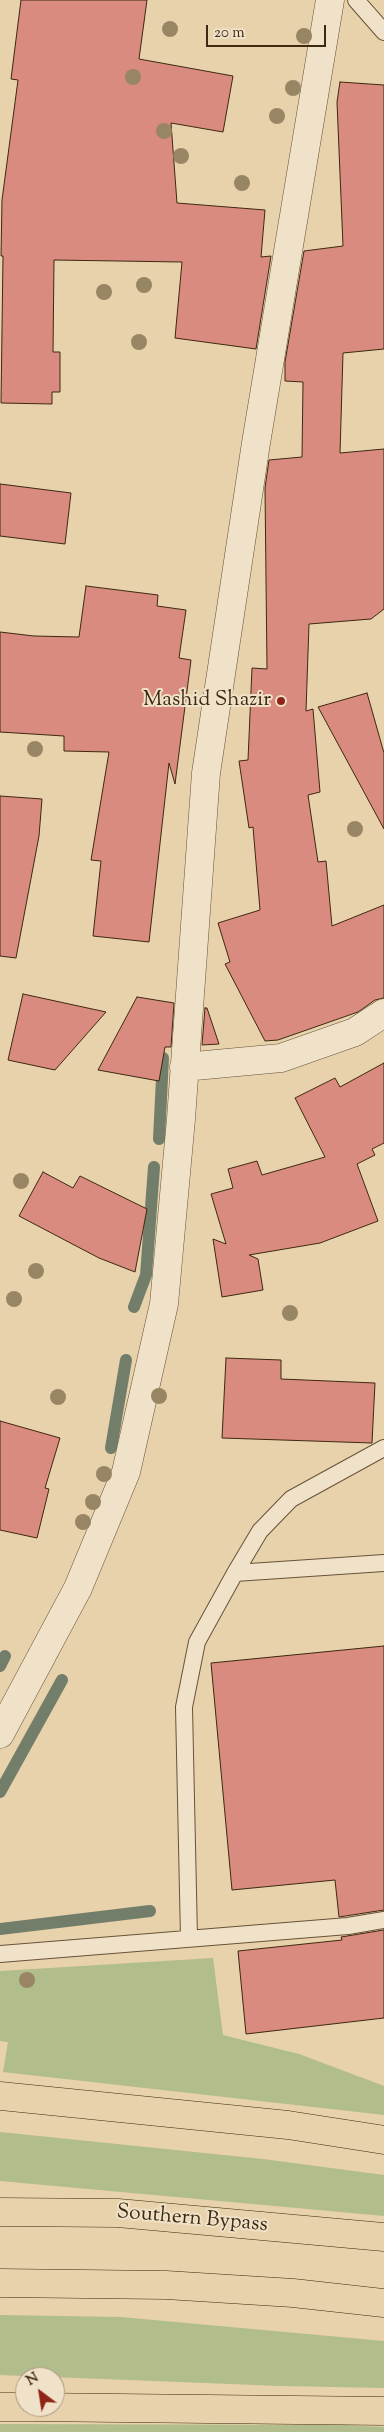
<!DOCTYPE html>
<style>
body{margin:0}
#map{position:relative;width:384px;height:2432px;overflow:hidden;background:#e7d2ab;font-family:"Sorts Mill Goudy",serif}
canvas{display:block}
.north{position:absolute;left:15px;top:2367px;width:50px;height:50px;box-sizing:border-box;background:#efe2c8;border:1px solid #a8987f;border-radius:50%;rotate:329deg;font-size:14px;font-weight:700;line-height:20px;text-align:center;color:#3e2811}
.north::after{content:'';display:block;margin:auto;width:18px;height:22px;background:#8f2418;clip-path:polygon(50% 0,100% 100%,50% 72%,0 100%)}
.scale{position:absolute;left:206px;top:25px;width:120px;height:22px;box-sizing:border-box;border:2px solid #3e2811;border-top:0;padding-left:6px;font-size:15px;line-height:18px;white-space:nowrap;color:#3e2811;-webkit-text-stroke:4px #efe2c8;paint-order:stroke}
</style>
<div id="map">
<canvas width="384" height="2432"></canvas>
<div class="north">N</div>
<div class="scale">20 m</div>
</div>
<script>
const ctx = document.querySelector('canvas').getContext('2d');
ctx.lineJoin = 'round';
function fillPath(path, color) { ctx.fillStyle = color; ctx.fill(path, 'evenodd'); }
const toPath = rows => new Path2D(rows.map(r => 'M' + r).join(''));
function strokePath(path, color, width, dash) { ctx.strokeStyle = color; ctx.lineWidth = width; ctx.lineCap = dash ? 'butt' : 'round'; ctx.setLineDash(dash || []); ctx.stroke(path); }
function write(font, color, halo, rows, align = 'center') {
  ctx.font = font + ' "Sorts Mill Goudy",serif'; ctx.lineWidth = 4; ctx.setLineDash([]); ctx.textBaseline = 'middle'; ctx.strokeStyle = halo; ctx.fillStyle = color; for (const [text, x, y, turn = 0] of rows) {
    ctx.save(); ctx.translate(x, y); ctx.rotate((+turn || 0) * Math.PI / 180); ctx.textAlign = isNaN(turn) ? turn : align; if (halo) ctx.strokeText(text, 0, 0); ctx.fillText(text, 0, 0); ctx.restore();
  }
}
fillPath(toPath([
 [213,1958,223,2035,299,2054,384,2086,384,2115,3,2072,8,2042,0,2041,0,1971],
 [0,2132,263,2159,384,2175,384,2216,0,2181],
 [0,2315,121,2317,384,2341,384,2388,281,2386,0,2375],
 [0,2424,343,2425,384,2427,384,2432,0,2432]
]), '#b2bd8c');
strokePath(toPath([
 [159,1139,163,1058],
 [134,1307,146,1275,154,1167],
 [111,1448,126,1360],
 [0,1666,5,1656],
 [0,1792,62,1680],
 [0,1929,150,1911]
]), '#737e6a', 12);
const building = toPath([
 [21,0,147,0,139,59,233,76,223,132,171,123,177,203,265,210,261,257,271,256,256,349,175,338,182,262,54,260,53,352,60,352,60,392,52,392,52,404,1,403,3,256,1,256,2,200,18,80,11,79,21,0],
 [340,82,384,85,384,349,343,353,340,453,384,449,384,609,371,619,309,624,306,711,313,709,320,792,308,795,318,862,326,861,332,926,384,905,384,998,375,1000,358,1012,278,1040,265,1041,225,964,230,962,218,923,260,910,253,827,249,828,239,761,248,760,252,668,267,669,265,488,269,460,302,457,303,382,285,381,285,362,304,251,343,246,337,102,340,82],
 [0,484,71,493,65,544,0,536,0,484],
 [86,586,158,595,157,606,186,610,179,658,191,660,175,784,169,763,149,942,93,936,101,861,91,860,109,752,64,751,64,736,0,732,0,632,34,636,79,637,86,586],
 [367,693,384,753,384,829,318,707,367,693],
 [0,796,42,799,39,836,16,958,0,956,0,796],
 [23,994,106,1012,55,1070,8,1060,23,994],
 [137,997,174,1003,171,1047,165,1047,159,1081,98,1070,137,997],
 [205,1008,207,1008,219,1044,202,1045,205,1008],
 [384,1063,384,1143,372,1149,375,1155,357,1164,378,1221,320,1243,249,1255,258,1259,263,1290,222,1297,213,1239,226,1244,211,1194,233,1188,228,1169,257,1161,262,1175,325,1157,295,1098,335,1078,340,1087,384,1063],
 [43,1172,73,1188,80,1176,147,1209,135,1272,99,1258,19,1216,43,1172],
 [226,1358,281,1360,281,1379,375,1383,372,1443,222,1438,226,1358],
 [0,1421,60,1438,45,1488,49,1489,37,1538,0,1530,0,1421],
 [384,1646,384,1910,339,1917,335,1880,232,1890,211,1663,384,1646],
 [384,1930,384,2018,246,2034,238,1951,342,1940,341,1937,384,1930]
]);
fillPath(building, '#d88b7e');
strokePath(building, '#3e2811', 1);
const service = toPath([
 [356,0,384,32],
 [235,1573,260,1531,291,1499,384,1448],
 [189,1938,184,1707,197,1642,235,1573,384,1563],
 [0,1954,348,1926,384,1920]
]);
const minor = toPath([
 [184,1067,281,1058,355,1032,384,1013],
 [0,1734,78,1588,126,1472,164,1304,181,1119,206,773,256,443,330,0]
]);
const motorway = toPath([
 [0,2096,288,2125,384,2140],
 [0,2212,118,2213,384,2237],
 [0,2283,166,2285,293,2293,384,2303],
 [0,2407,25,2407],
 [30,2407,384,2411]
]);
strokePath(service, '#685238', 18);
strokePath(minor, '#685238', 29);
strokePath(motorway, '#3e2811', 29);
strokePath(service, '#efe2c8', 16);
strokePath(minor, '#efe2c8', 28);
strokePath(motorway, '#e7d2ab', 28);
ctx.fillStyle = '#978564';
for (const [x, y] of [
 [170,29],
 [304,36],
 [133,77],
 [293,88],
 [277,116],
 [164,131],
 [181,156],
 [242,183],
 [144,285],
 [104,292],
 [139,342],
 [35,749],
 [355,829],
 [21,1181],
 [36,1271],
 [14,1299],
 [290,1313],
 [159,1396],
 [58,1397],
 [104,1474],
 [93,1502],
 [83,1522],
 [27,1980]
]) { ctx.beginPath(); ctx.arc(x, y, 8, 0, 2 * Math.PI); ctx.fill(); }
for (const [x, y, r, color] of [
 [281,701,5,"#8f2418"]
]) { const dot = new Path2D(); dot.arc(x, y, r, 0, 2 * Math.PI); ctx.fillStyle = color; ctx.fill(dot); strokePath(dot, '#efe2c8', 2); }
write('21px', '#3e2811', '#efe2c8', [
 ["Mashid Shazir",271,701]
], 'right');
write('21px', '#3e2811', '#efe2c8', [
 ["Southern Bypass",192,2220,5]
]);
</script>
